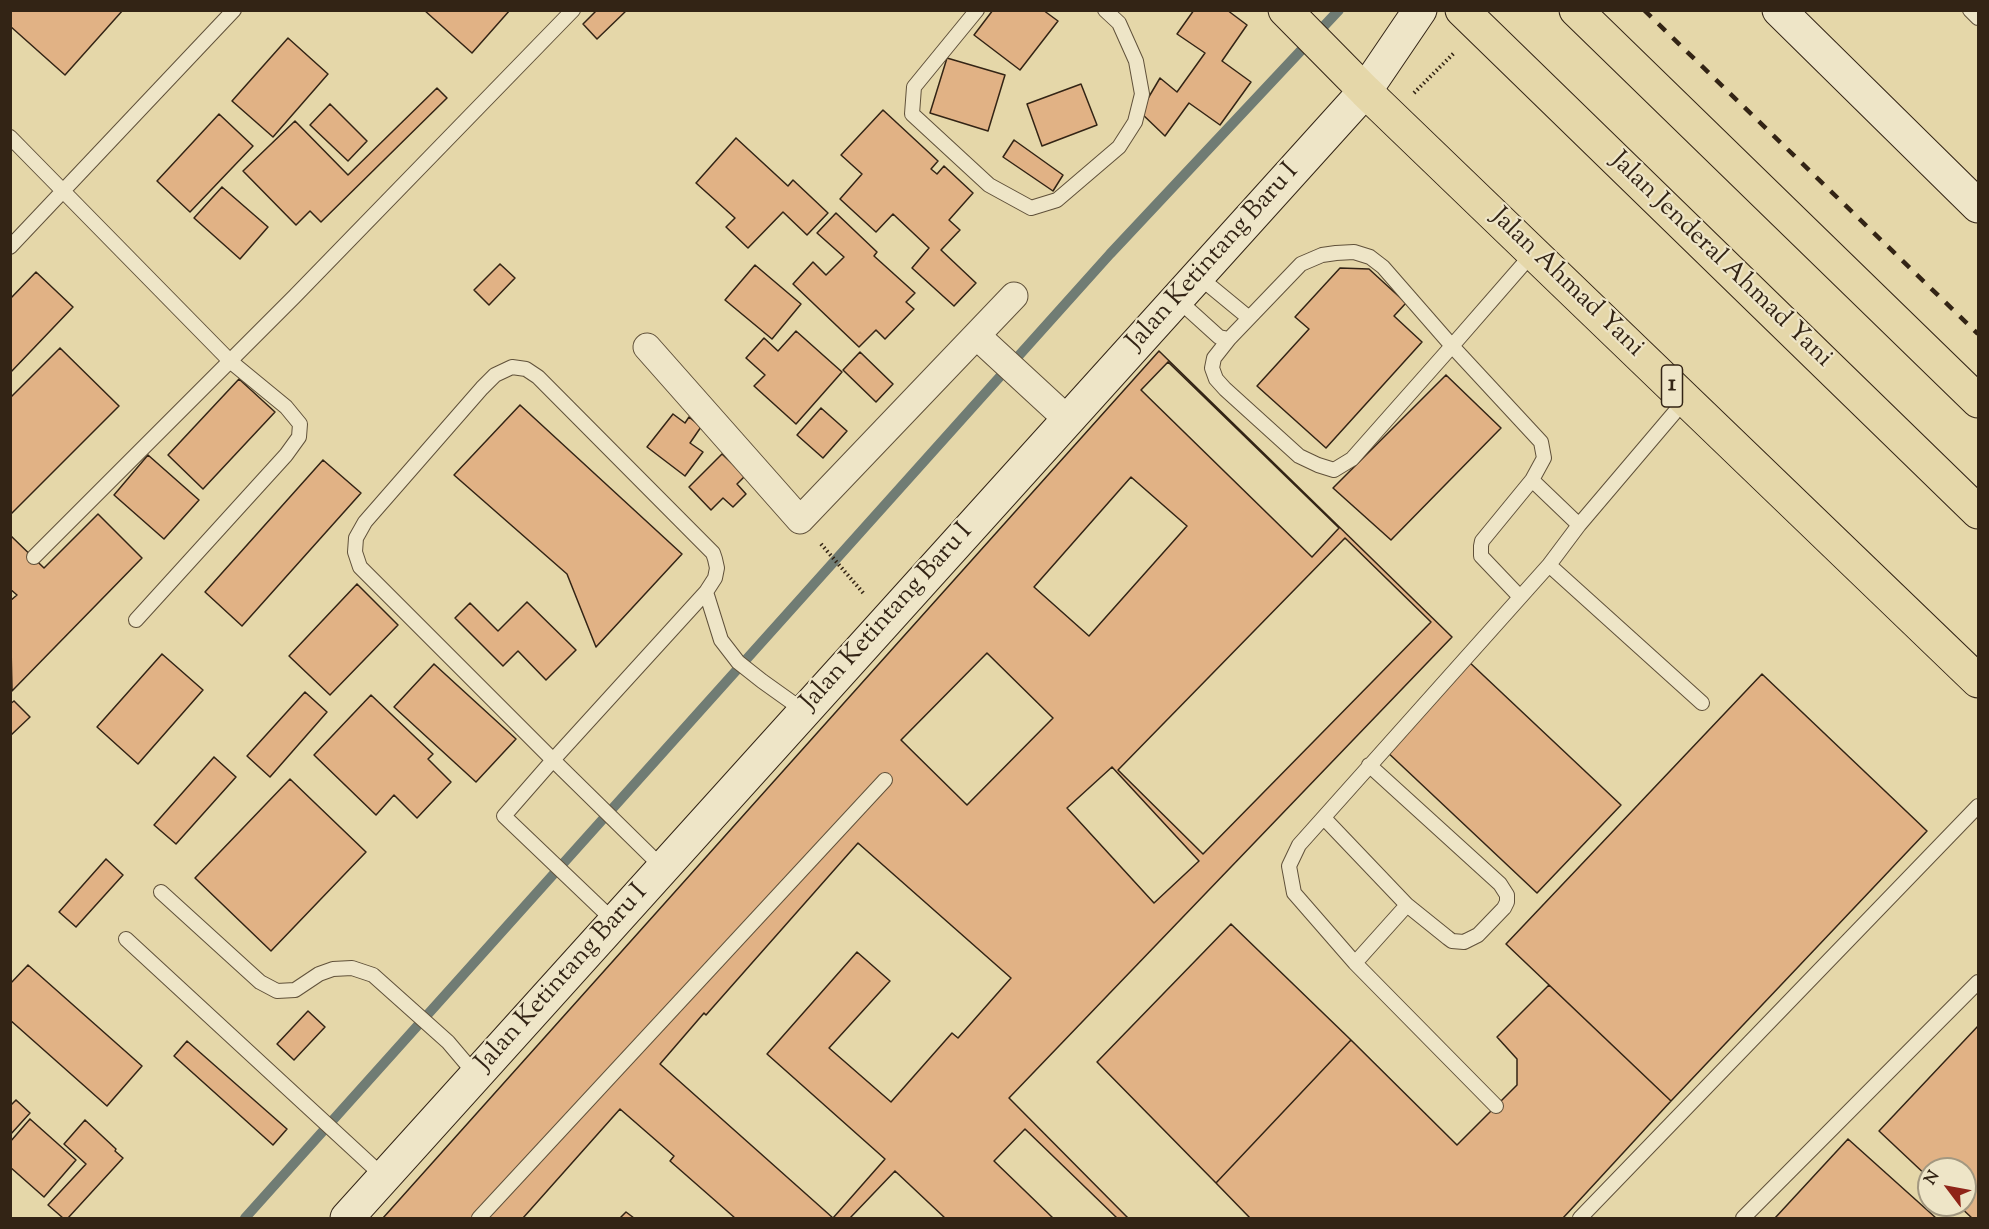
<!DOCTYPE html>
<style>
body{margin:0}
#map{position:relative;width:1989px;height:1229px;overflow:hidden;background:#e5d7a9;font-family:"Sorts Mill Goudy",serif}
canvas{display:block}
.frame{position:absolute;inset:0;border:12px solid #332415;pointer-events:none}
.north{position:absolute;left:1917px;top:1157px;width:60px;height:60px;box-sizing:border-box;background:#eee5c7;border:2px solid #a39880;border-radius:50%;rotate:302deg;font-size:16px;font-weight:700;line-height:24px;text-align:center;color:#332415}
.north::after{content:'';display:block;margin:auto;width:21px;height:27px;background:#8f2418;clip-path:polygon(50% 0,100% 100%,50% 72%,0 100%)}
</style>
<div id="map">
<canvas width="1989" height="1229"></canvas>
<div class="frame"></div>
<div class="north">N</div>
</div>
<script>
const ctx = document.querySelector('canvas').getContext('2d');
ctx.lineJoin = 'round';
const toPath = rows => new Path2D(rows.map(r => 'M' + r).join(''));
function strokePath(path, color, width, dash) { ctx.strokeStyle = color; ctx.lineWidth = width; ctx.lineCap = dash ? 'butt' : 'round'; ctx.setLineDash(dash || []); ctx.stroke(path); }
function fillPath(path, color) { ctx.fillStyle = color; ctx.fill(path, 'evenodd'); }
function write(font, color, halo, rows, align = 'center') {
  ctx.font = font + ' "Sorts Mill Goudy",serif'; ctx.lineWidth = 4.5; ctx.setLineDash([]); ctx.textBaseline = 'middle'; ctx.strokeStyle = halo; ctx.fillStyle = color; for (const [text, x, y, turn = 0] of rows) {
    ctx.save(); ctx.translate(x, y); ctx.rotate((+turn || 0) * Math.PI / 180); ctx.textAlign = isNaN(turn) ? turn : align; if (halo) ctx.strokeText(text, 0, 0); ctx.fillText(text, 0, 0); ctx.restore();
  }
}
strokePath(toPath([
 [245,1218,1110,254,1339,10]
]), '#707c74', 10);
const building = toPath([
 [10,10,123,10,65,75,10,26,10,10],
 [424,10,510,10,472,53,424,10],
 [597,10,627,10,597,39,583,24,597,10],
 [993,10,1043,10,1058,21,1020,70,974,35,993,10],
 [1194,10,1227,10,1247,25,1222,61,1251,82,1220,125,1189,103,1165,136,1140,112,1160,78,1177,92,1205,53,1177,34,1194,10],
 [288,38,328,74,273,137,232,101,288,38],
 [947,58,1005,75,988,131,930,113,947,58],
 [1081,84,1097,125,1042,146,1027,104,1081,84],
 [437,88,447,98,321,222,310,211,296,225,243,171,295,121,348,175,437,88],
 [330,104,367,141,348,161,310,125,330,104],
 [883,110,938,161,931,169,937,174,944,166,973,193,949,220,960,230,941,250,976,283,954,306,912,268,929,248,893,214,876,232,840,199,862,174,841,155,883,110],
 [219,114,253,146,190,212,157,181,219,114],
 [736,138,788,186,793,180,828,213,807,235,783,212,748,248,726,227,735,218,696,183,736,138],
 [1014,140,1063,175,1053,191,1003,157,1014,140],
 [222,187,268,227,240,259,194,218,222,187],
 [836,213,877,252,874,256,915,293,906,302,914,309,885,339,876,330,859,347,793,284,813,262,826,275,844,257,817,233,836,213],
 [500,264,515,278,489,305,474,290,500,264],
 [755,265,801,304,772,339,725,300,755,265],
 [1340,268,1369,269,1406,303,1394,316,1422,342,1326,448,1257,386,1309,329,1295,317,1340,268],
 [36,272,73,307,10,373,10,299,36,272],
 [796,331,842,372,796,424,754,386,765,375,746,358,764,338,778,351,796,331],
 [60,348,119,406,10,515,10,398,60,348],
 [1159,351,1452,637,1009,1098,1128,1218,383,1218,1159,351],
 [860,352,893,384,876,402,843,370,860,352],
 [1168,362,1339,528,1312,557,1141,390,1168,362],
 [1446,375,1501,428,1391,540,1333,488,1446,375],
 [239,379,275,412,203,489,168,455,239,379],
 [520,405,682,554,596,647,567,574,454,475,520,405],
 [821,408,847,431,823,458,797,435,821,408],
 [673,414,685,423,689,417,701,427,690,443,703,452,685,476,647,447,673,414],
 [722,454,745,476,737,484,746,494,733,507,723,498,711,510,689,487,722,454],
 [148,455,199,500,164,539,114,495,148,455],
 [323,460,361,493,242,626,205,592,323,460],
 [1131,477,1187,526,1089,636,1034,587,1131,477],
 [98,514,142,558,12,691,10,601,17,595,10,589,10,535,44,568,98,514],
 [1345,538,1431,622,1203,854,1118,770,1345,538],
 [357,584,398,625,330,695,289,656,357,584],
 [527,602,576,650,546,680,518,651,503,666,455,618,470,603,498,631,527,602],
 [987,653,1053,718,967,805,901,740,987,653],
 [162,654,203,690,138,764,97,727,162,654],
 [1467,660,1621,805,1537,893,1384,749,1467,660],
 [434,664,516,739,476,782,394,707,434,664],
 [1762,674,1927,831,1671,1101,1506,944,1762,674],
 [305,692,327,712,270,777,247,756,305,692],
 [371,695,433,754,428,759,451,782,417,818,394,795,376,815,314,755,371,695],
 [14,701,30,717,10,736,10,704,14,701],
 [214,757,236,777,176,844,154,825,214,757],
 [1112,767,1199,861,1154,903,1067,808,1112,767],
 [290,779,366,852,271,951,195,878,290,779],
 [858,843,1011,978,958,1038,952,1033,891,1102,829,1048,890,981,857,952,767,1054,885,1159,833,1218,660,1064,704,1013,706,1015,858,843],
 [106,859,123,875,76,927,59,912,106,859],
 [1231,924,1351,1040,1216,1183,1097,1062,1231,924],
 [28,965,142,1066,107,1106,10,1020,10,984,28,965],
 [1549,985,1671,1101,1563,1218,1250,1218,1216,1183,1351,1040,1457,1145,1517,1085,1517,1059,1497,1037,1549,985],
 [308,1011,325,1027,294,1060,277,1044,308,1011],
 [1978,1026,1978,1218,1972,1218,1958,1205,1965,1205,1965,1169,1929,1169,1929,1178,1879,1131,1978,1026],
 [187,1041,287,1129,273,1145,174,1056,187,1041],
 [16,1100,30,1113,10,1135,10,1106,16,1100],
 [620,1109,674,1156,670,1161,735,1218,634,1218,626,1212,620,1218,523,1218,620,1109],
 [30,1119,76,1160,44,1197,10,1167,10,1142,30,1119],
 [85,1120,116,1149,115,1151,123,1158,68,1218,63,1218,48,1205,86,1164,64,1144,85,1120],
 [1025,1129,1117,1218,1053,1218,994,1161,1025,1129],
 [1848,1139,1936,1218,1775,1218,1848,1139],
 [895,1171,945,1218,850,1218,895,1171]
]);
fillPath(building, '#e1b285');
strokePath(building, '#332415', 1.5);
const lane = toPath([
 [977,10,914,87,912,114,989,185,1031,208,1057,200,1119,147,1135,122,1142,94,1136,61,1119,23,1105,10],
 [1970,10,1978,18],
 [10,137,230,361,286,407,300,424,299,437,286,455,136,620],
 [10,247,234,10],
 [1198,276,1249,318],
 [1177,299,1219,337,1229,339],
 [1532,480,1579,525],
 [34,557,294,297,573,10],
 [1549,565,1702,703],
 [706,592,721,640,738,662,762,681,804,711],
 [1520,597,1481,556,1481,546,1482,541,1532,480,1544,458,1541,442,1452,346,1383,267,1370,257,1354,252,1336,253,1322,255,1301,264,1229,339,1214,358,1212,368,1216,379,1225,389,1299,456,1318,465,1334,470,1352,459,1452,346,1533,253],
 [1369,765,1500,884,1507,895,1507,902,1504,908,1478,935,1464,942,1452,941,1448,938,1407,905],
 [1324,818,1407,905,1355,963,1496,1106],
 [161,892,260,982,277,991,295,990,319,974,333,969,352,968,373,975,448,1042,476,1075],
 [615,922,504,816,553,760,706,592,715,578,717,568,715,559,713,553,538,377,526,369,512,367,495,375,482,388,365,522,356,538,355,552,360,567,553,760,663,868],
 [126,939,384,1177],
 [1355,963,1294,893,1289,866,1299,845,1549,565,1579,525,1686,399],
 [479,1218,885,780],
 [1580,1218,1978,806],
 [1743,1218,1978,982]
]);
const street = toPath([
 [977,336,1067,419],
 [647,347,800,520,1014,296]
]);
const secondary = toPath([
 [1779,10,1978,206],
 [347,1218,1365,91,1420,10]
]);
const highway = toPath([
 [1285,10,1365,91,1978,681],
 [1462,10,1978,512],
 [1576,10,1978,401]
]);
strokePath(lane, '#60513a', 16);
strokePath(street, '#60513a', 29);
strokePath(secondary, '#332415', 35);
strokePath(highway, '#332415', 35);
strokePath(toPath([
 [1414,93,1455,52],
 [821,544,865,595]
]), '#332415', 4, [1.5, 3]);
strokePath(lane, '#eee5c7', 14);
strokePath(street, '#eee5c7', 27);
strokePath(secondary, '#eee5c7', 33);
strokePath(highway, '#e5d7a9', 33);
strokePath(toPath([
 [1644,10,1978,334]
]), '#332415', 4.5, [10, 10]);
for (const [x, y, w] of [
 [1672,386,21]
]) { const box = new Path2D(); box.roundRect(x - w / 2, y - 21, w, 42, 4.5); ctx.fillStyle = '#eee5c7'; ctx.fill(box); strokePath(box, '#332415', 1.5); }
write('bold 24px', '#332415', null, [
 ["1",1672,386]
]);
write('26px', '#332415', '#eee5c7', [
 ["Jalan Ketintang Baru I",1214,258,-48],
 ["Jalan Jenderal Ahmad Yani",1720,261,44],
 ["Jalan Ahmad Yani",1566,284,44],
 ["Jalan Ketintang Baru I",888,618,-48],
 ["Jalan Ketintang Baru I",563,979,-48]
]);
</script>
